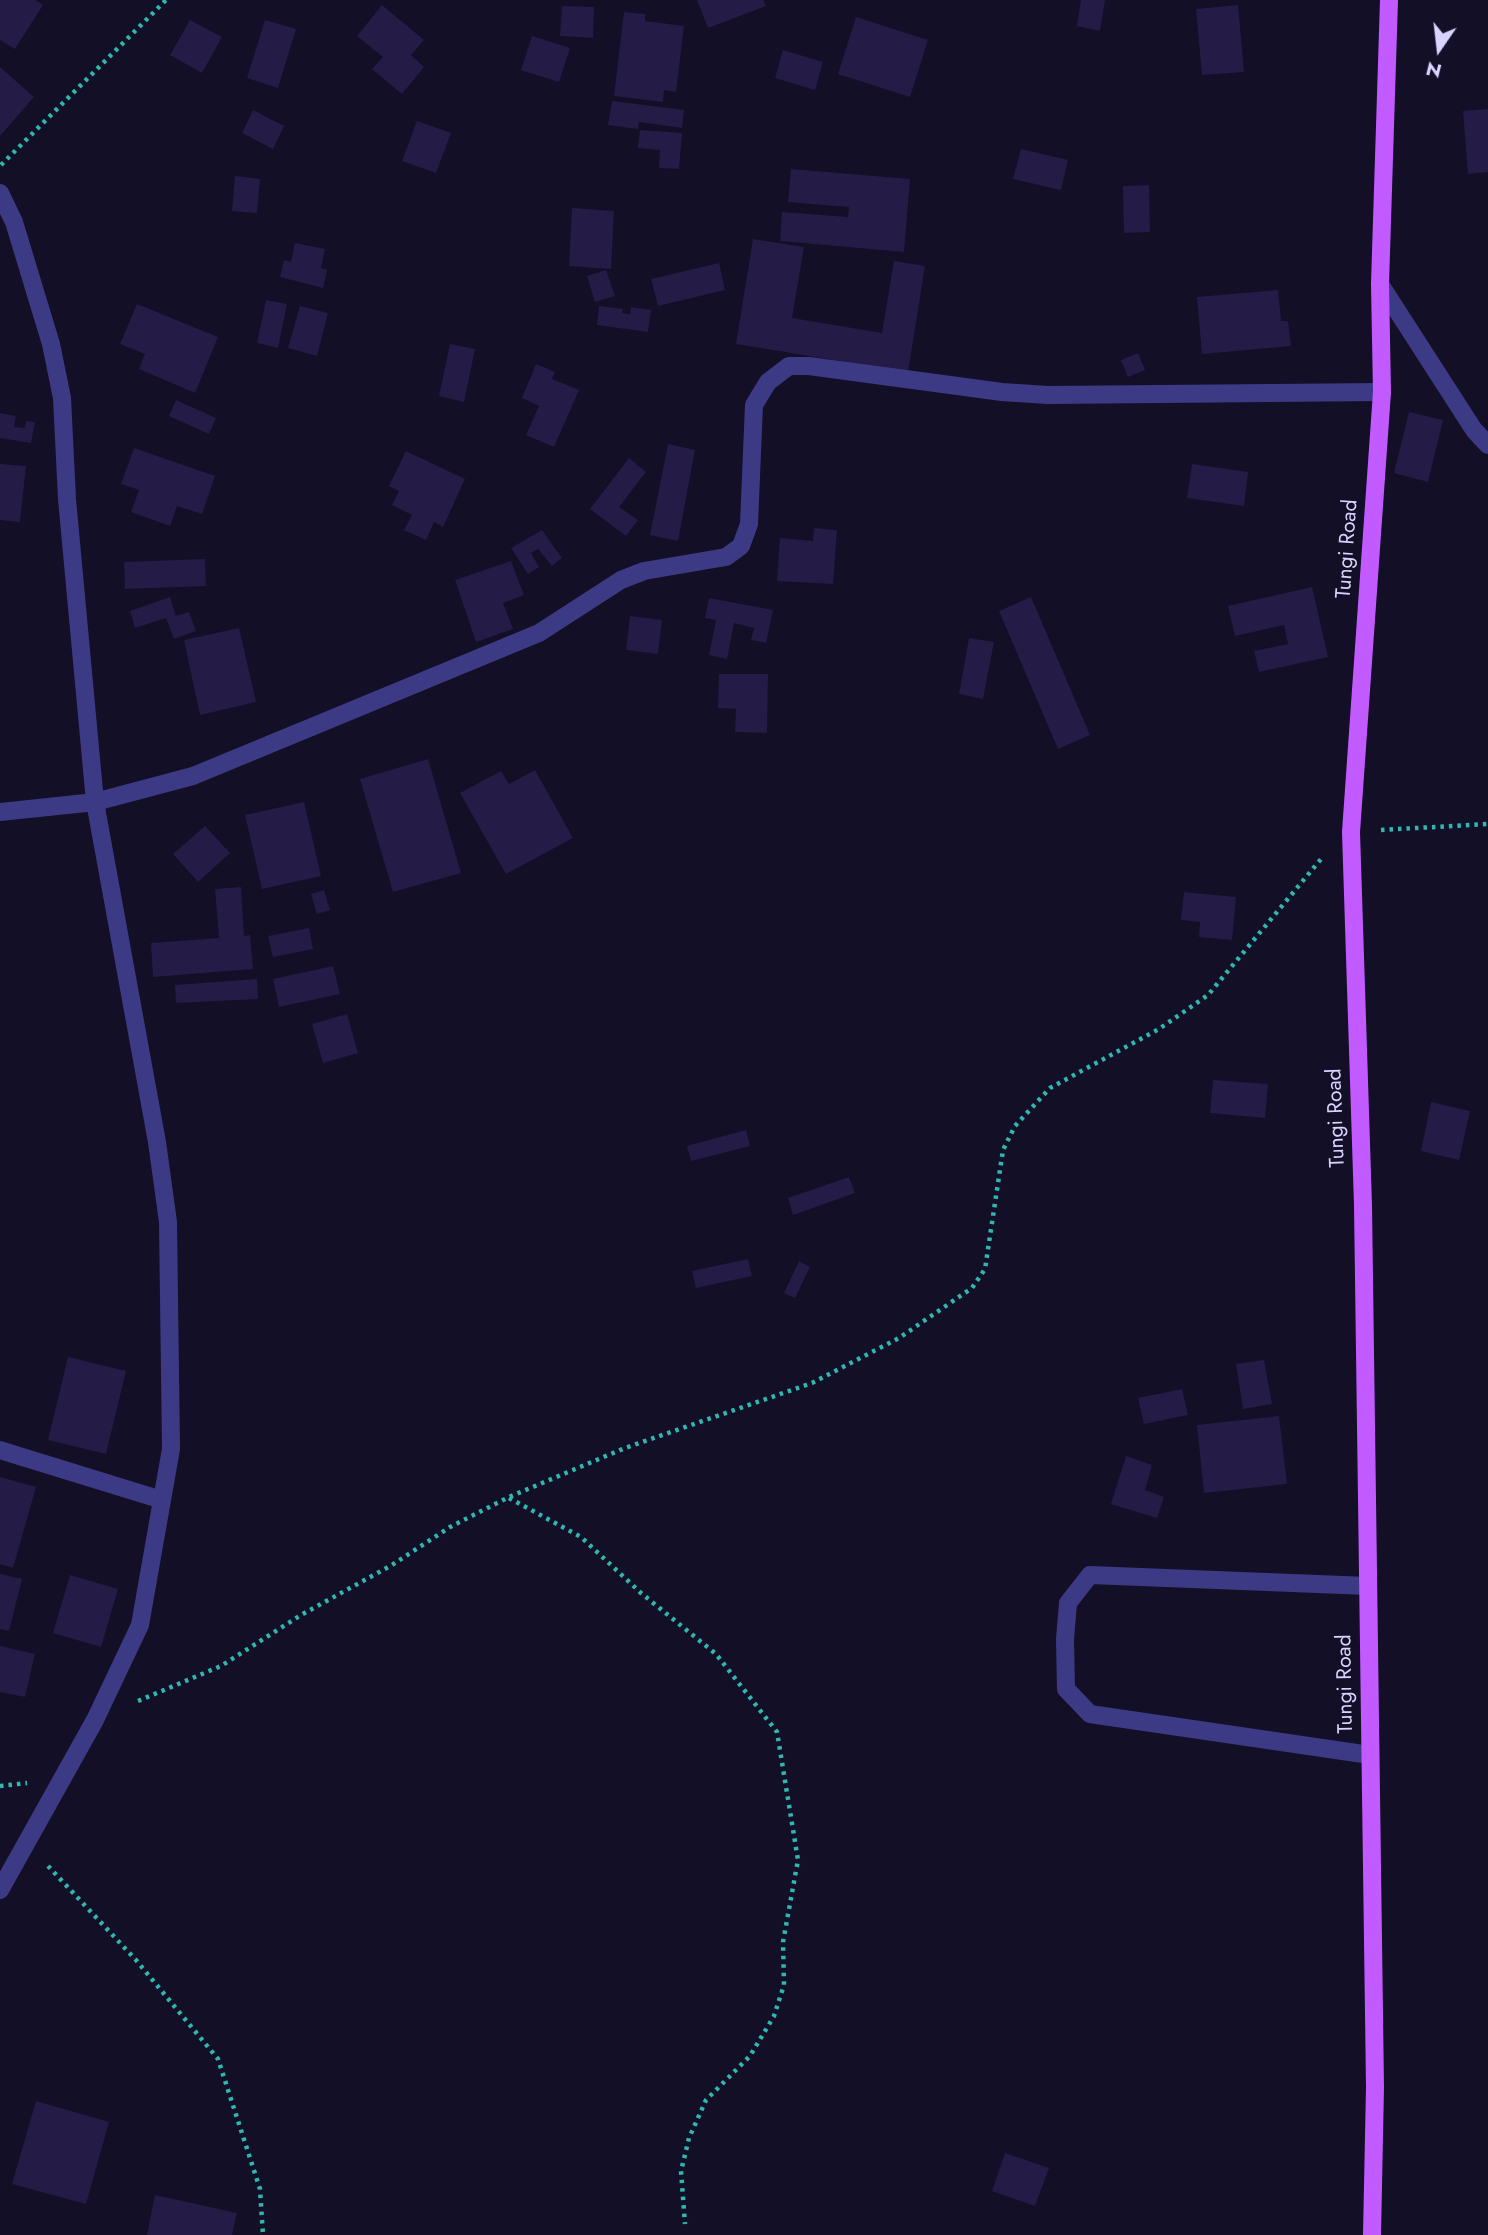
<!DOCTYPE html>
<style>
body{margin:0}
#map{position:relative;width:1488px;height:2235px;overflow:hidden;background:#130f26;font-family:Jost,sans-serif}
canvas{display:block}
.north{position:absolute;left:1404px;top:14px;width:70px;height:70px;-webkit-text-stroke:5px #130f26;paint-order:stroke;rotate:194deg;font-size:19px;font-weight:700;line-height:28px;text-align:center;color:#d9d4ff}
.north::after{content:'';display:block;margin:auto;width:24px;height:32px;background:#d9d4ff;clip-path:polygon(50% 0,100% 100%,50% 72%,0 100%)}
</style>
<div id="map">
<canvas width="1488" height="2235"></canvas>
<div class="north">N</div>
</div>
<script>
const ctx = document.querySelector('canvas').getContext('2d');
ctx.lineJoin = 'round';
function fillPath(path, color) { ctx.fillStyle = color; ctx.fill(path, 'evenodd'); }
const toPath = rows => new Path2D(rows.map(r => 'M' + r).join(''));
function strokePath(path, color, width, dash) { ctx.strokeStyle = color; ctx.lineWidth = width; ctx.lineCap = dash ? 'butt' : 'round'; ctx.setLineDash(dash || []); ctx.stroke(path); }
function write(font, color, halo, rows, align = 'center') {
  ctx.font = font + ' Jost,sans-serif'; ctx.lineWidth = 7; ctx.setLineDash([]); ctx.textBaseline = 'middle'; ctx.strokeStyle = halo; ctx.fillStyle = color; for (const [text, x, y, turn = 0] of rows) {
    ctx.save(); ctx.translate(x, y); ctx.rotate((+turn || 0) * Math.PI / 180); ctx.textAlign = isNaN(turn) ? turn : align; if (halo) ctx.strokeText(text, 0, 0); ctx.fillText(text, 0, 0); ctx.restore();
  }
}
fillPath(toPath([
 [0,0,36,0,43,5,15,49,0,40],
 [697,0,763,0,766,6,708,28],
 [1081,0,1105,0,1100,31,1077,26],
 [382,5,424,40,411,55,424,67,402,94,372,69,383,57,357,36],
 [1238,5,1244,72,1202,75,1196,9],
 [562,6,594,7,593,38,560,36],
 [624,12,645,14,645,21,684,26,676,92,664,90,663,102,614,96],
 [856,17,928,40,910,97,838,74],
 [190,20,222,37,202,73,170,55],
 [265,20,296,29,278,88,247,78],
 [532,36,570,48,559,82,521,70],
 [783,50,823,62,815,90,775,78],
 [0,67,34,97,0,136],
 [612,101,684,110,682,128,639,122,638,129,608,125],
 [1488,109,1488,172,1468,174,1463,111],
 [253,110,284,126,273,149,242,133],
 [417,121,451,133,436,173,402,161],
 [640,130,682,133,679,169,659,168,660,150,638,148],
 [1021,149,1068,160,1061,190,1013,179],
 [791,169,910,179,904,252,780,241,782,212,848,217,849,207,788,202],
 [235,176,260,179,257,213,232,211],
 [1149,185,1150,232,1124,233,1123,186],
 [572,208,614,211,611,269,569,266],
 [753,239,804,247,792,318,882,333,894,261,925,266,908,372,736,344],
 [295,243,325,249,321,268,327,270,323,288,280,277,284,260,291,262],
 [719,263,725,290,658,306,651,279],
 [606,270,615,296,595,302,587,276],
 [1278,290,1281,321,1288,321,1291,346,1202,354,1197,297],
 [266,300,287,304,278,348,257,343],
 [137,304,218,337,195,393,139,369,145,354,120,344],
 [300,306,328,313,317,356,288,348],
 [599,306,623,309,622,313,630,314,631,307,651,310,648,332,597,325],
 [450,344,475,349,464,402,439,396],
 [1138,353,1145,370,1128,377,1121,360],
 [536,364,555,372,552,379,579,390,554,447,526,435,539,406,522,398],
 [176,400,216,418,209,434,169,416],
 [1409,412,1443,420,1428,482,1394,473],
 [0,413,16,416,14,427,25,428,26,421,35,422,31,443,0,438],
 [668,444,695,450,678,541,650,535],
 [134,448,215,476,202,514,177,506,170,526,131,512,139,490,121,484],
 [406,451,465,479,443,527,434,522,426,540,404,530,412,515,392,505,399,491,389,486],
 [629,458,646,472,619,507,638,520,626,536,590,509],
 [0,464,26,466,20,522,0,520],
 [1192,464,1248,472,1244,506,1187,498],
 [814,528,837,530,833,584,777,581,780,538,813,541],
 [542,530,562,558,552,566,538,549,531,553,539,567,528,574,511,548],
 [205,559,206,586,125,589,124,562],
 [511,561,524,595,503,603,513,629,476,642,455,580],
 [1312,587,1328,657,1259,672,1254,651,1288,644,1284,625,1235,636,1228,606],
 [170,597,176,616,189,612,196,631,174,639,166,618,135,628,130,611],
 [1031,597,1090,735,1058,749,999,611],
 [709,598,773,610,766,643,751,640,754,628,734,623,727,659,709,655,716,620,705,618],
 [630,616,662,620,658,654,626,650],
 [239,628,256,702,200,715,184,640],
 [969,638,994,642,983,699,959,694],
 [719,674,768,674,767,733,735,732,736,709,718,708],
 [428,759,461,873,393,892,360,779],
 [535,770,573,838,506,874,460,793,501,771,509,784],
 [304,802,321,876,262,889,245,815],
 [205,826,230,853,198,882,173,854],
 [241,887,244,936,250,935,253,969,153,977,151,943,219,938,215,889],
 [324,890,330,910,317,914,311,894],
 [1184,892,1236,897,1232,940,1199,937,1200,922,1181,920],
 [309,928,313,949,273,957,268,936],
 [333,966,340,994,279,1007,273,979],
 [257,979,258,999,176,1003,175,985],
 [347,1014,358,1053,323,1063,312,1024],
 [1213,1080,1268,1084,1265,1118,1210,1113],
 [1431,1102,1470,1111,1459,1160,1421,1151],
 [746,1130,750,1146,691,1161,687,1146],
 [849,1177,855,1193,793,1215,788,1198],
 [748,1259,752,1276,696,1288,692,1271],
 [799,1261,810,1267,795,1298,784,1293],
 [68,1357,126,1371,106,1454,48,1440],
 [1264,1360,1272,1404,1243,1409,1236,1364],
 [1182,1389,1188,1415,1144,1424,1138,1398],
 [1279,1416,1287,1484,1204,1493,1197,1425],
 [1126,1456,1152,1465,1145,1490,1164,1497,1157,1518,1111,1504],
 [0,1477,36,1487,13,1568,0,1564],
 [0,1574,22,1579,9,1631,0,1629],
 [70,1575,118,1589,101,1647,53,1633],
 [0,1646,35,1654,25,1697,0,1692],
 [36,2101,109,2122,86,2204,12,2184],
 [1005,2153,1049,2168,1035,2206,992,2191],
 [155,2195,237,2213,232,2235,147,2235]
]), '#241b47');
strokePath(toPath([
 [1,165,166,0],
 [1381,830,1488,824],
 [509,1498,581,1537,641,1593,716,1654,777,1732,798,1860,783,1942,784,1985,774,2016,750,2056,706,2100,689,2138,681,2171,685,2224],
 [138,1701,221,1666,301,1615,392,1565,450,1527,509,1497,625,1448,812,1383,899,1338,972,1288,985,1269,1003,1150,1015,1126,1050,1088,1159,1029,1208,995,1321,859],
 [0,1786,27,1783],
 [48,1866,136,1960,218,2059,260,2189,263,2235]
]), '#2fb8b0', 4.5, [3.5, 5]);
strokePath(toPath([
 [0,193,14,222,51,344,62,398,67,499,95,802,157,1142,168,1222,171,1449,140,1625,95,1720,0,1890],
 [1380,284,1474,430,1488,445],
 [0,812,95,802,193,776,539,633,621,580,644,571,726,557,741,546,749,524,754,405,768,382,789,366,809,366,1002,392,1048,395,1382,392],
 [0,1450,162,1500],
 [1368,1586,1090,1575,1068,1603,1065,1639,1066,1689,1090,1714,1370,1755]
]), '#3d3a85', 18);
strokePath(toPath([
 [1372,2235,1375,2087,1363,1205,1351,832,1382,392,1380,284,1389,0]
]), '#c25bff', 18);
write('21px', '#d9d4ff', '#130f26', [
 ["Tungi Road",1348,549,-86],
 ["Tungi Road",1337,1118,-92],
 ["Tungi Road",1346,1684,-91]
]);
</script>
